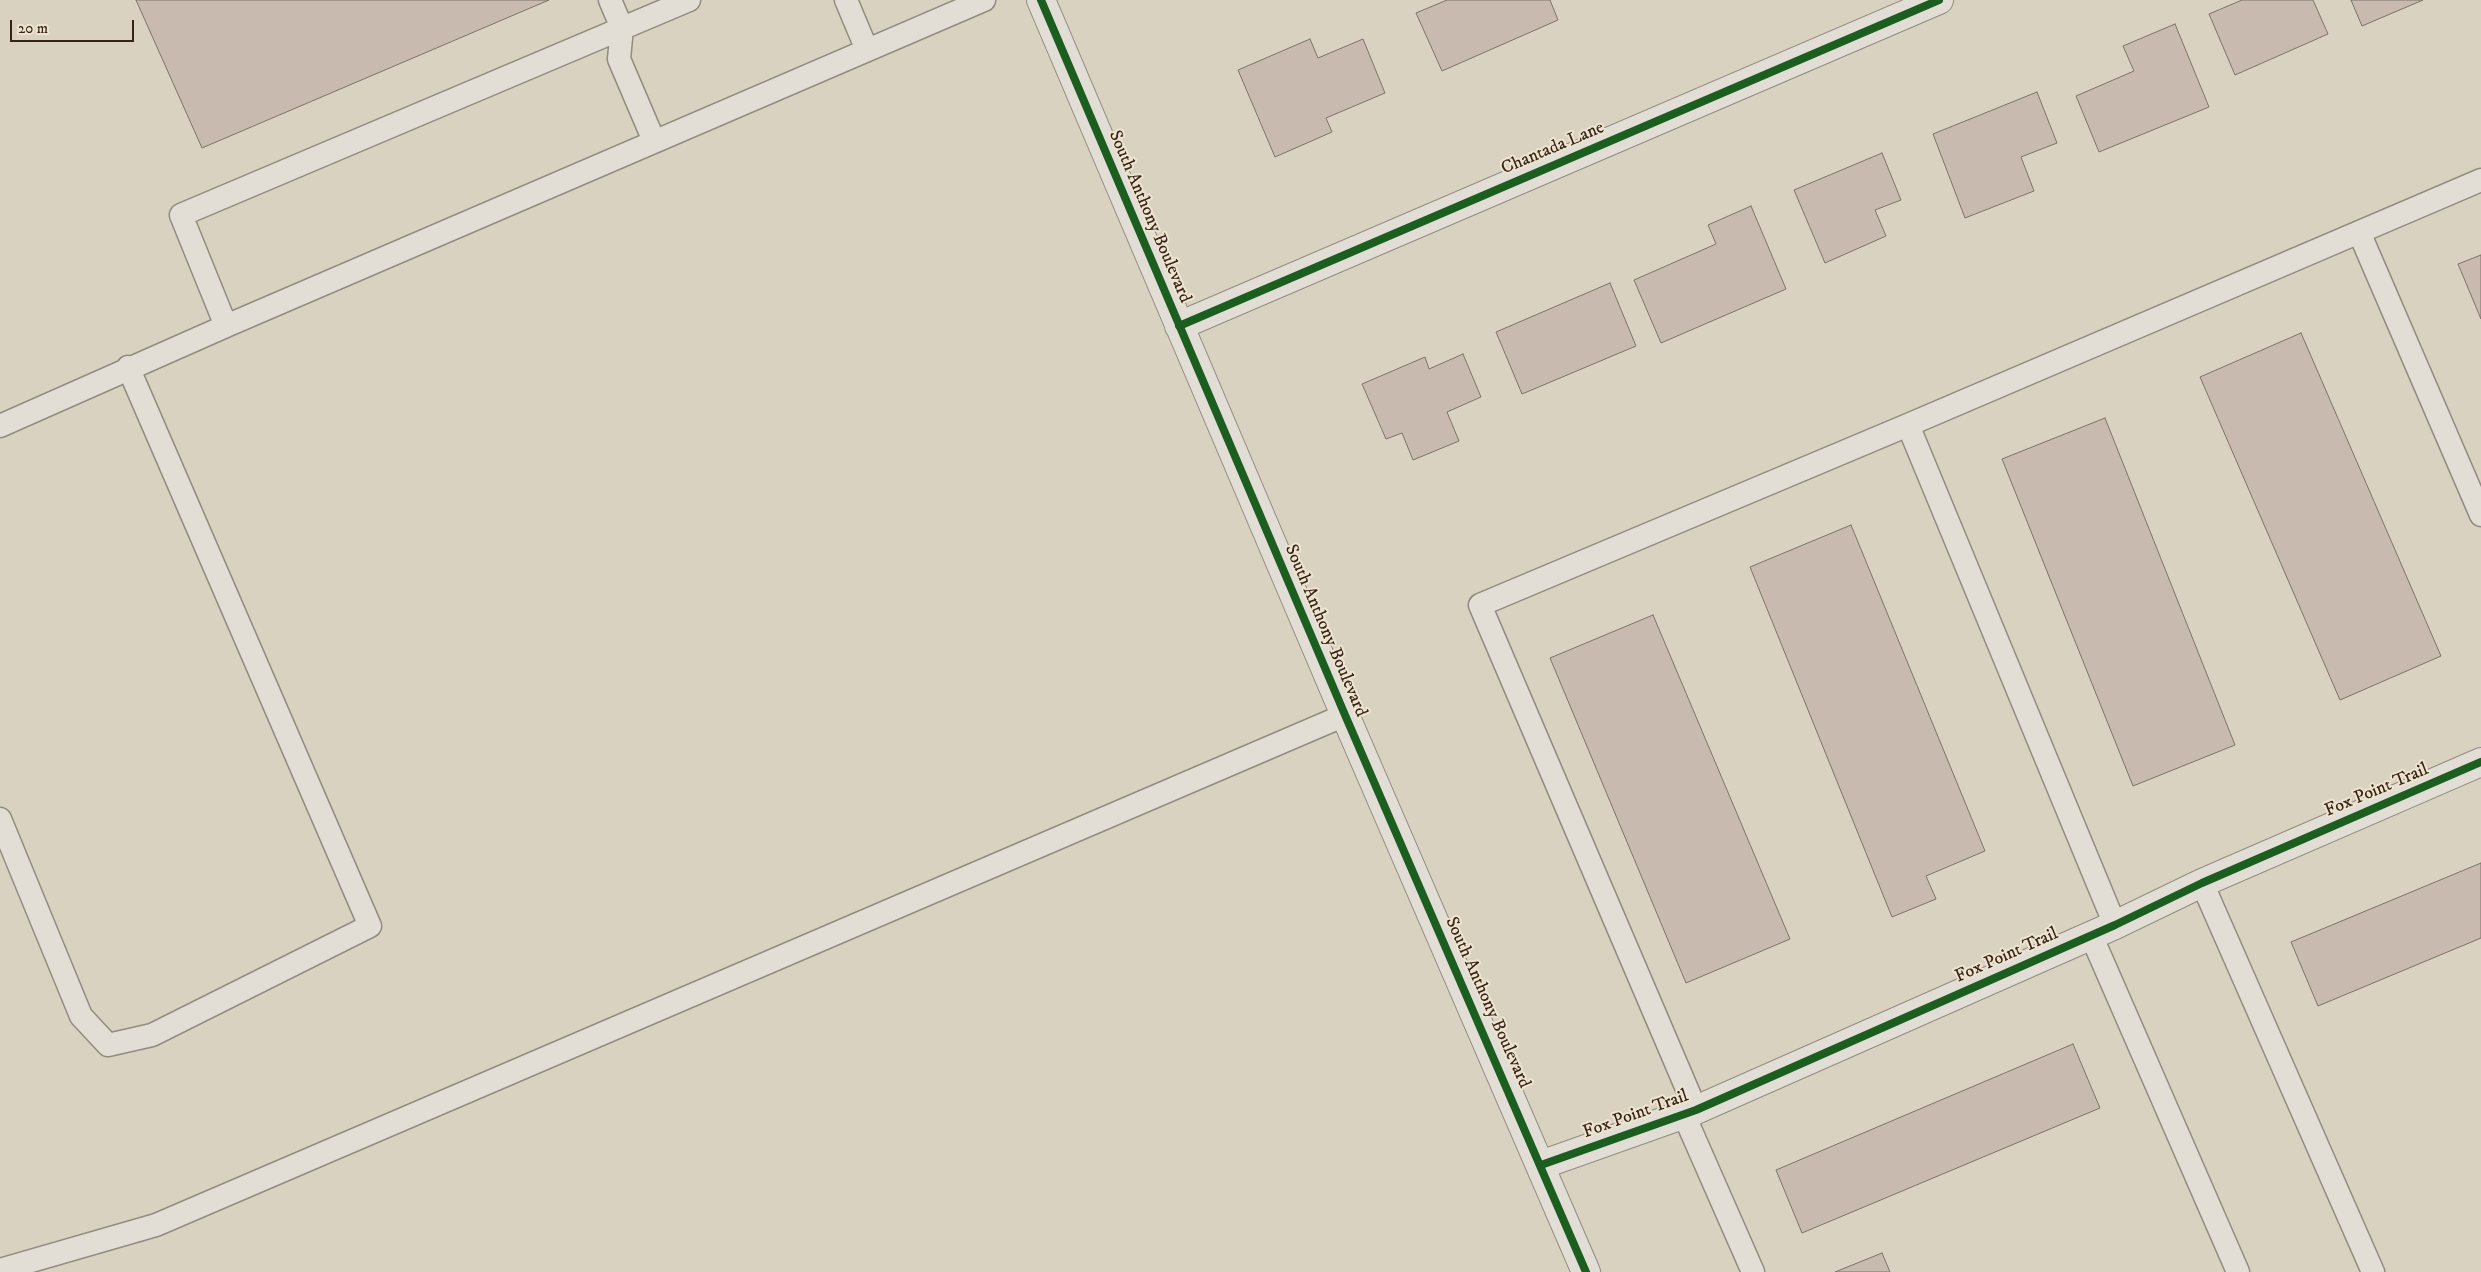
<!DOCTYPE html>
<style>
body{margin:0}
#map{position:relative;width:2481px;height:1272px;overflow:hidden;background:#dad2c0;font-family:"IM FELL DW Pica",serif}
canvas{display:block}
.scale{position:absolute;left:10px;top:20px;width:124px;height:22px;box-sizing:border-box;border:2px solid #382318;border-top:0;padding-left:6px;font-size:15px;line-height:18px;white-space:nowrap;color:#382318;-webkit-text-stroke:4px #ede4d0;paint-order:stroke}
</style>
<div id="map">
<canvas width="2481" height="1272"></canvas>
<div class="scale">20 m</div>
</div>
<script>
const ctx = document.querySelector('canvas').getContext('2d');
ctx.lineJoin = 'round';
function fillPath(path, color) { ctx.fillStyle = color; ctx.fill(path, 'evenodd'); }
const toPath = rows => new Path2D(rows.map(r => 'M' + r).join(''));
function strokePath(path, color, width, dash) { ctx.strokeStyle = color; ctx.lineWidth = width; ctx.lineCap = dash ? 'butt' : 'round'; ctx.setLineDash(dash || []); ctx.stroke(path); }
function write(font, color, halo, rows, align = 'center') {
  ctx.font = font + ' "IM FELL DW Pica",serif'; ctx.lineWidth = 4; ctx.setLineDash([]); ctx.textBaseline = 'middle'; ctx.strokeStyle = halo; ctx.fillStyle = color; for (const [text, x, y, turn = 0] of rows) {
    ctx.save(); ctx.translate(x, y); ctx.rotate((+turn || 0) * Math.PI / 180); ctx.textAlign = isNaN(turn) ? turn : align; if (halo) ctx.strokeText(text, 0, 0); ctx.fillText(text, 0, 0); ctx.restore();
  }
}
const building = toPath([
 [136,0,549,0,202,148,136,0],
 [1447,0,1550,0,1558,20,1442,71,1416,13,1447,0],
 [2242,0,2313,0,2328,34,2235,75,2209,14,2242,0],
 [2351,0,2423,0,2362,26,2351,0],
 [2175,24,2209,107,2099,152,2076,96,2134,71,2123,46,2175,24],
 [1310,39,1318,58,1363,39,1385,93,1326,118,1332,132,1275,157,1238,70,1310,39],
 [2037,92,2057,143,2021,157,2034,191,1965,218,1933,134,2037,92],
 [1882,153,1901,200,1875,210,1886,236,1825,263,1794,190,1882,153],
 [1751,206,1786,289,1661,343,1634,280,1716,244,1708,225,1751,206],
 [2481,255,2481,319,2458,264,2481,255],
 [1610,283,1636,346,1522,394,1496,332,1610,283],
 [2301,333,2441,656,2340,700,2200,377,2301,333],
 [1463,354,1481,397,1447,412,1459,441,1413,460,1402,433,1386,439,1362,384,1425,357,1429,369,1463,354],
 [2105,418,2235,745,2133,786,2002,459,2105,418],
 [1851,525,1985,851,1926,876,1936,899,1892,917,1750,567,1851,525],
 [1653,615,1790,939,1686,983,1550,658,1653,615],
 [2481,863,2481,938,2318,1006,2291,942,2481,863],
 [2073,1044,2100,1108,1802,1233,1776,1170,2073,1044],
 [1882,1253,1890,1272,1835,1272,1882,1253]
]);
fillPath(building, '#c8baae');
strokePath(building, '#7b7369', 1);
const service = toPath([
 [610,0,622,28,619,59,654,141],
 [689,0,181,215,226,326,984,0],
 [846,0,867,50],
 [2359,232,2481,515],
 [1908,425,2115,925],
 [0,426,226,326],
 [0,819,81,1016,108,1045,152,1035,370,926,128,367],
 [2202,883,2373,1272],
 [2091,935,2238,1272],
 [1696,1110,1480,605,1908,425,2481,180],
 [1684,1115,1753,1272],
 [0,1270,156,1225,1345,715]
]);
const minor = toPath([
 [1041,0,1345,715,1586,1272],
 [1179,326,1939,0],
 [1541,1165,1696,1110,2115,925,2202,883,2481,762]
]);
strokePath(service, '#928b80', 25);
strokePath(minor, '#928b80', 30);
strokePath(service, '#e2ded5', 22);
strokePath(minor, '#e2ded5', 28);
strokePath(toPath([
 [1041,0,1345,715,1586,1272],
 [1179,326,1939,0],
 [1541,1165,1696,1110,2115,925,2202,883,2481,762]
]), '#1b5e20', 8);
write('18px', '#382318', '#ede4d0', [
 ["Chantada Lane",1553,149,-23],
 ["South Anthony Boulevard",1149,217,67],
 ["South Anthony Boulevard",1325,631,67],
 ["Fox Point Trail",2377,791,-23],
 ["Fox Point Trail",2007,956,-24],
 ["South Anthony Boulevard",1487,1003,66],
 ["Fox Point Trail",1636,1115,-20]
]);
</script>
